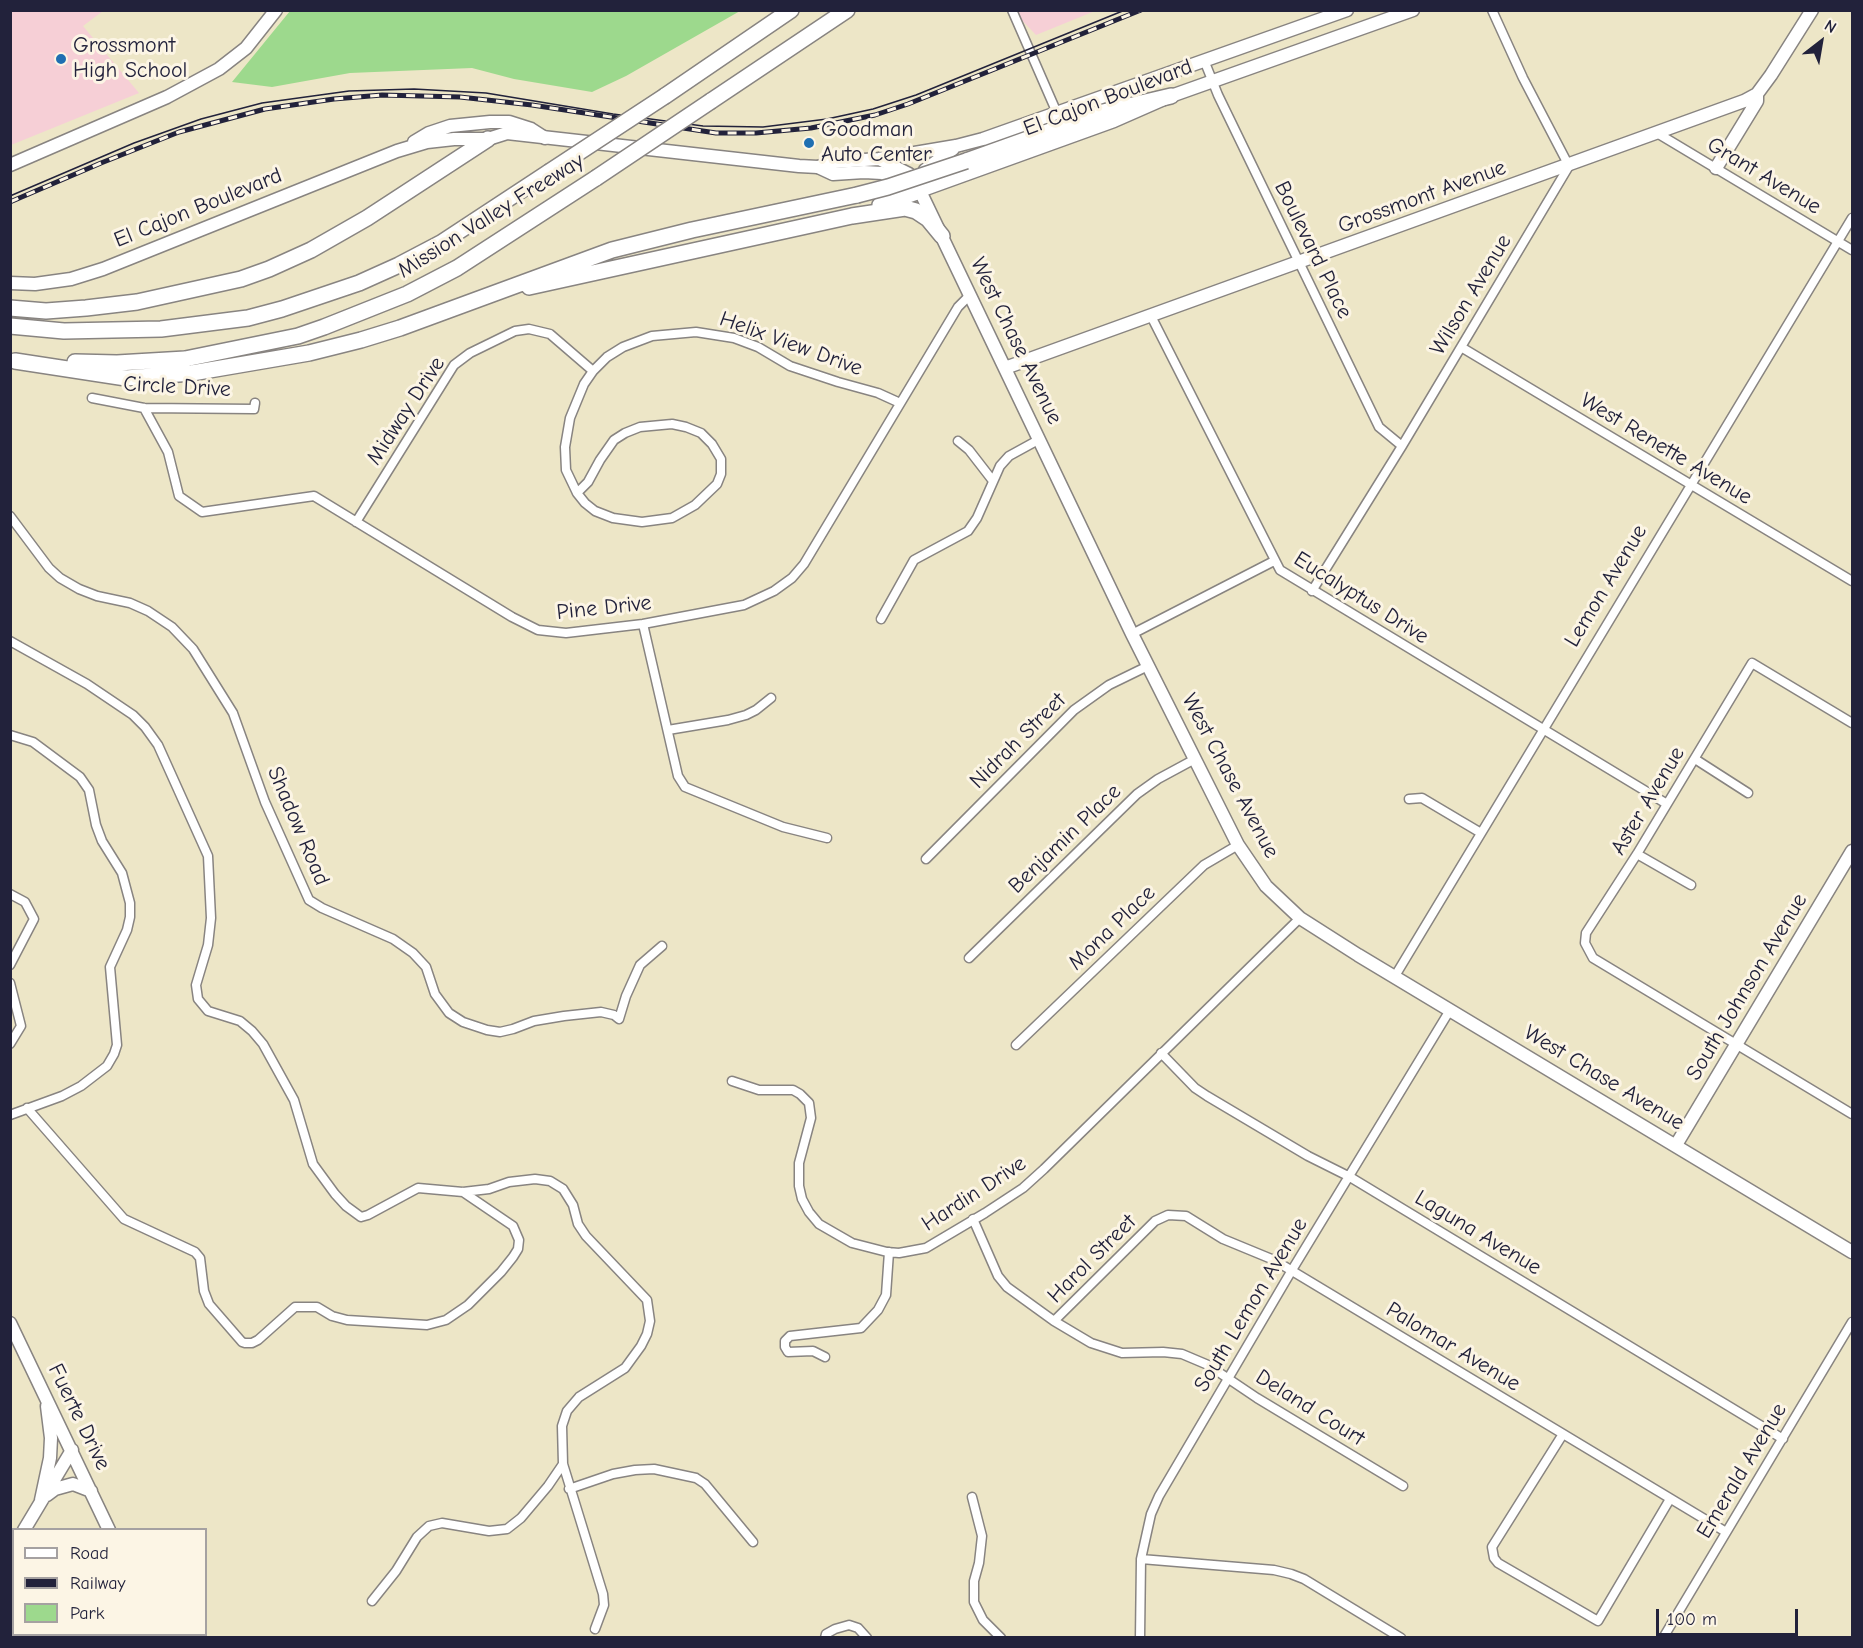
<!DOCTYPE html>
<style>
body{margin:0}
#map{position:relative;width:1863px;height:1648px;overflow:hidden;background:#ede6c7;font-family:"Comic Neue",sans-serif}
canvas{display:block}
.frame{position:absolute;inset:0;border:12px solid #22223b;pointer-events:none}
.legend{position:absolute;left:12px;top:1528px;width:195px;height:108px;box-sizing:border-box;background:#fcf5e5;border:2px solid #a5a1a1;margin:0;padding:8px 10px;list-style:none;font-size:18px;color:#22223b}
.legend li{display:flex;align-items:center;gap:12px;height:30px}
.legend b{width:30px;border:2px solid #a5a1a1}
.north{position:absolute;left:1791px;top:12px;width:60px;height:60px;-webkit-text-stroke:4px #fcf5e5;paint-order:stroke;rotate:31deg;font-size:16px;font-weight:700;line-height:24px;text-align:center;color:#22223b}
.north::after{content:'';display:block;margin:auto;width:21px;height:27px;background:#22223b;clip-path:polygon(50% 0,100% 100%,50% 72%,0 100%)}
.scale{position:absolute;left:1656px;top:1609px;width:142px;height:27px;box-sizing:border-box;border:3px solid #22223b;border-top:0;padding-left:8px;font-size:18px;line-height:21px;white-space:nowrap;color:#22223b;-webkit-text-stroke:4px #fcf5e5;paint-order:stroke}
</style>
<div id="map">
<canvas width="1863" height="1648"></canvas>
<div class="frame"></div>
<ul class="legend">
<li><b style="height:8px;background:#fff"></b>Road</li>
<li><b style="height:8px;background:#22223b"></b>Railway</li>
<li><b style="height:16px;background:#9dd98d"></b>Park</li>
</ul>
<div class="north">N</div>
<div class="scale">100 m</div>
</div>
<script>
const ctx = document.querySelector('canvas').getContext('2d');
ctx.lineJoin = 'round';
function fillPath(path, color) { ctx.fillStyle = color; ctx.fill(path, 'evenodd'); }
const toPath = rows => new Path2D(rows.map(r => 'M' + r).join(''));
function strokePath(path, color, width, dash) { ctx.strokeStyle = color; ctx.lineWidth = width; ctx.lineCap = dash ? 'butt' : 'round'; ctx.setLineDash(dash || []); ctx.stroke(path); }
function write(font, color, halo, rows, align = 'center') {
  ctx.font = font + ' "Comic Neue",sans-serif'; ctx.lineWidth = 6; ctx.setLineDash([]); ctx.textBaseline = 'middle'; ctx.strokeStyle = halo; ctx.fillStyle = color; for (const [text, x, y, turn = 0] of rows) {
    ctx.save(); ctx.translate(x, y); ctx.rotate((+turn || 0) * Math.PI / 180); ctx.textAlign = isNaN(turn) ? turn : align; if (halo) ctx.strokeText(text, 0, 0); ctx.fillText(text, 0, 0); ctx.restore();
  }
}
fillPath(toPath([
 [11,10,103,11,83,26,139,93,11,145],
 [1013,11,1095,11,1036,35]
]), '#f6cfd6');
fillPath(toPath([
 [290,11,290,10,740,11,626,76,592,92,514,79,472,68,350,73,272,87,232,82]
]), '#9dd98d');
const street = toPath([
 [1012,10,1057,113],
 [1204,60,1218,95,1379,427,1402,446],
 [1657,133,1852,250],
 [1151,316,1280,570,1667,804],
 [1461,347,1852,581],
 [92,398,144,408,254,409,255,403],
 [144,408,168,452,179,496,202,512,314,496,512,617,538,630,566,633,643,624,744,605,774,591,792,578,804,564,958,307,970,295],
 [672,424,686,427,701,433,712,444,721,459,721,474,717,484,695,505,672,518,642,522,613,518,595,511,585,503,577,493,588,482,600,460,614,440,625,433,640,427,672,424],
 [958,441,969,450,993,481],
 [577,493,566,470,565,447,570,418,584,384,593,371,607,357,623,347,652,336,696,332,734,338,758,347,790,366,838,382,878,393,900,403],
 [10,516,49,568,60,578,79,589,97,596,130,603,148,611,172,627,193,649,233,713,265,802,309,900,322,908,393,939,413,953,426,967,435,994,449,1013,463,1022,487,1030,500,1032,513,1029,534,1021,564,1016,601,1012,614,1015,619,1019,626,996,640,965,662,946],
 [356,522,454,365,470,353,515,331,529,329,550,334,593,371],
 [1312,591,1402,446,1569,166,1523,78,1492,10],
 [881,619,914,560,968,531,977,518,1000,466,1009,456,1040,439],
 [643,624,678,776,685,787,783,827,827,838],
 [1132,634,1274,561],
 [10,641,87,684,133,715,145,727,158,745,208,856,211,918,208,945,196,985,198,999,208,1011,240,1021,252,1031,263,1044,294,1100,313,1164,335,1194,346,1206,361,1217,368,1215,418,1188,463,1192,489,1189,509,1182,535,1179,550,1181,563,1189,573,1205,578,1224,586,1236,647,1300,650,1321,647,1334,641,1346,625,1368,579,1397,567,1411,562,1426,563,1464,603,1594,604,1605,595,1629],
 [1852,723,1752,663,1637,854,1586,933,1585,943,1593,958,1852,1114],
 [668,730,728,720,746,715,756,710,771,698],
 [10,735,33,742,80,777,89,790,96,825,102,841,122,873,130,903,130,917,127,930,110,967,117,1045,114,1054,107,1066,81,1086,62,1096,10,1115],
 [1695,759,1748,793],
 [1409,799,1422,798,1481,833],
 [1637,854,1691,885],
 [926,859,1074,710,1109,685,1148,666],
 [10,894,25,902,34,919,10,965],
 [969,958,1137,794,1158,779,1195,759],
 [1395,976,1852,218],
 [10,983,21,1026,10,1044],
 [1016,1045,1204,865,1238,845],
 [1161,1053,1195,1088,1207,1096,1308,1156,1350,1177,1783,1439],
 [732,1081,759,1090,793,1090,800,1094,809,1103,811,1118,799,1163,799,1186,802,1199,809,1212,819,1224,852,1243,887,1252,899,1253,926,1248,985,1213,1023,1188,1044,1169,1300,918],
 [27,1108,124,1219,195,1252,200,1258,204,1291,209,1304,242,1342,245,1343,252,1343,258,1340,295,1307,317,1307,332,1316,347,1320,427,1325,446,1320,468,1305,501,1272,513,1257,518,1249,519,1240,513,1226,463,1192],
 [973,1219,998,1276,1007,1287,1054,1321,1091,1343,1122,1353,1163,1352,1182,1354,1208,1365,1257,1398,1403,1486],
 [1054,1321,1155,1221,1168,1215,1186,1216,1223,1239,1274,1260,1726,1532],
 [825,1357,813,1351,788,1352,785,1347,785,1341,790,1336,861,1328,878,1310,886,1295,889,1252],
 [1563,1434,1492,1547,1494,1558,1498,1563,1598,1621,1670,1499],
 [569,1489,613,1474,635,1470,654,1469,696,1478,705,1484,753,1542],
 [972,1497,982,1536,979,1563,974,1581,974,1602,983,1620,1001,1638],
 [1141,1559,1274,1570,1291,1574,1304,1579,1401,1638],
 [372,1601,396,1571,417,1537,429,1526,442,1523,489,1531,507,1529,521,1518,548,1486,563,1464],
 [825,1638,826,1634,835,1629,849,1625,858,1628,867,1638],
 [1140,1638,1141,1559,1151,1514,1159,1496,1292,1270,1450,1010],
 [1663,1638,1852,1322]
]);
const secondary = toPath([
 [414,142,429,133,450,126,490,122,509,122,531,129,545,138],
 [10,165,167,97,219,69,246,48,276,10],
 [818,167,833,174,864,172,882,173,920,191,1132,634,1238,845,1266,886,1300,918,1358,955,1852,1252],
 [1716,168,1757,101,1757,94],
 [10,283,35,284,71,279,103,269,397,151,427,142,454,139,488,139],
 [1005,368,1744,101,1757,94,1771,75,1812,10],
 [1676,1145,1852,851],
 [10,1323,109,1530],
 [47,1495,55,1489,73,1484,91,1491],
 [41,1500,50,1458,51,1438,47,1406],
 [24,1530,72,1450],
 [10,1549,14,1545],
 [122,1638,122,1634]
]);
const primary = toPath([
 [488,139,507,133,799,166,818,167,835,162,879,159,956,146,983,139,1347,10],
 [879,159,909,174,916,185],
 [923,177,925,170,953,149],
 [920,191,1114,121,1171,96,1413,10]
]);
const highway = toPath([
 [665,96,791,10],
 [711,101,847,10],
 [966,161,1103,112,1171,96],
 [880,205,920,191],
 [529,287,852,216,905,208,916,211,928,219,942,236],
 [10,308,46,311,86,308,137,302,241,279,269,269,311,250,367,218,488,139],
 [10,326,64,331,161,329,248,318,282,309,359,283,399,265,441,243,549,172],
 [15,361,126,378,192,373,309,353,361,340,400,328,612,250,692,230,857,195],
 [75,362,117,363,185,359,298,336,324,327,407,294,457,268,596,178]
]);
strokePath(street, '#888481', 11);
strokePath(secondary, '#888481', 15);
strokePath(primary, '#888481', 15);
strokePath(highway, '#888481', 18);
strokePath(street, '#fff', 8);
strokePath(secondary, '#fff', 12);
strokePath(primary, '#fff', 12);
strokePath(highway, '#fff', 15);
strokePath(toPath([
 [10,196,134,143,201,119,262,103,349,91,414,89,486,93,613,114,703,126,763,127,827,119,873,109,916,95,1125,10]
]), '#22223b', 1.5);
const rail = toPath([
 [10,202,101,163,179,132,265,109,334,99,382,95,460,97,532,105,716,133,756,133,811,128,875,115,908,104,1141,10]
]);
strokePath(rail, '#22223b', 5);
strokePath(rail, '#fcf5e5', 3, [9]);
const highwayBridge = toPath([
 [549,172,665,96],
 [596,178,711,101],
 [857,195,888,187,966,161]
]);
strokePath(highwayBridge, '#888481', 18, []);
strokePath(highwayBridge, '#fff', 15);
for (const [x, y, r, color] of [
 [61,59,6,"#1f6fb2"],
 [809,143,6,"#1f6fb2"]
]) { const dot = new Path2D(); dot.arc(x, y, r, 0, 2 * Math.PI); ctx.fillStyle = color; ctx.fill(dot); strokePath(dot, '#fcf5e5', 2); }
write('22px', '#22223b', '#fcf5e5', [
 ["Grossmont",73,46],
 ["High School",73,71],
 ["Goodman",821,130],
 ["Auto Center",821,155]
], 'left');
write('22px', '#22223b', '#fcf5e5', [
 ["El Cajon Boulevard",1108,98,-21],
 ["Grant Avenue",1764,176,31],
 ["Grossmont Avenue",1422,197,-20],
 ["El Cajon Boulevard",198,208,-22],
 ["Mission Valley Freeway",491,216,-32],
 ["Boulevard Place",1313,250,64],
 ["Wilson Avenue",1471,295,-59],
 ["West Chase Avenue",1016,341,64],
 ["Helix View Drive",791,344,20],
 ["Circle Drive",177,387,3],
 ["Midway Drive",406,411,-57],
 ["West Renette Avenue",1666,449,31],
 ["Lemon Avenue",1606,586,-59],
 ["Eucalyptus Drive",1361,598,32],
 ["Pine Drive",604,608,-6],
 ["Nidrah Street",1018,741,-45],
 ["West Chase Avenue",1230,776,62],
 ["Aster Avenue",1648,801,-59],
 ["Shadow Road",298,826,67],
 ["Benjamin Place",1065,839,-44],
 ["Mona Place",1112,928,-44],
 ["South Johnson Avenue",1747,987,-59],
 ["West Chase Avenue",1604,1078,31],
 ["Hardin Drive",974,1194,-33],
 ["Laguna Avenue",1478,1233,31],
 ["Harol Street",1092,1259,-45],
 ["South Lemon Avenue",1251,1305,-59],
 ["Palomar Avenue",1453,1347,31],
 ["Deland Court",1310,1408,32],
 ["Fuerte Drive",79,1417,64],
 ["Emerald Avenue",1742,1471,-59]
]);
</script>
